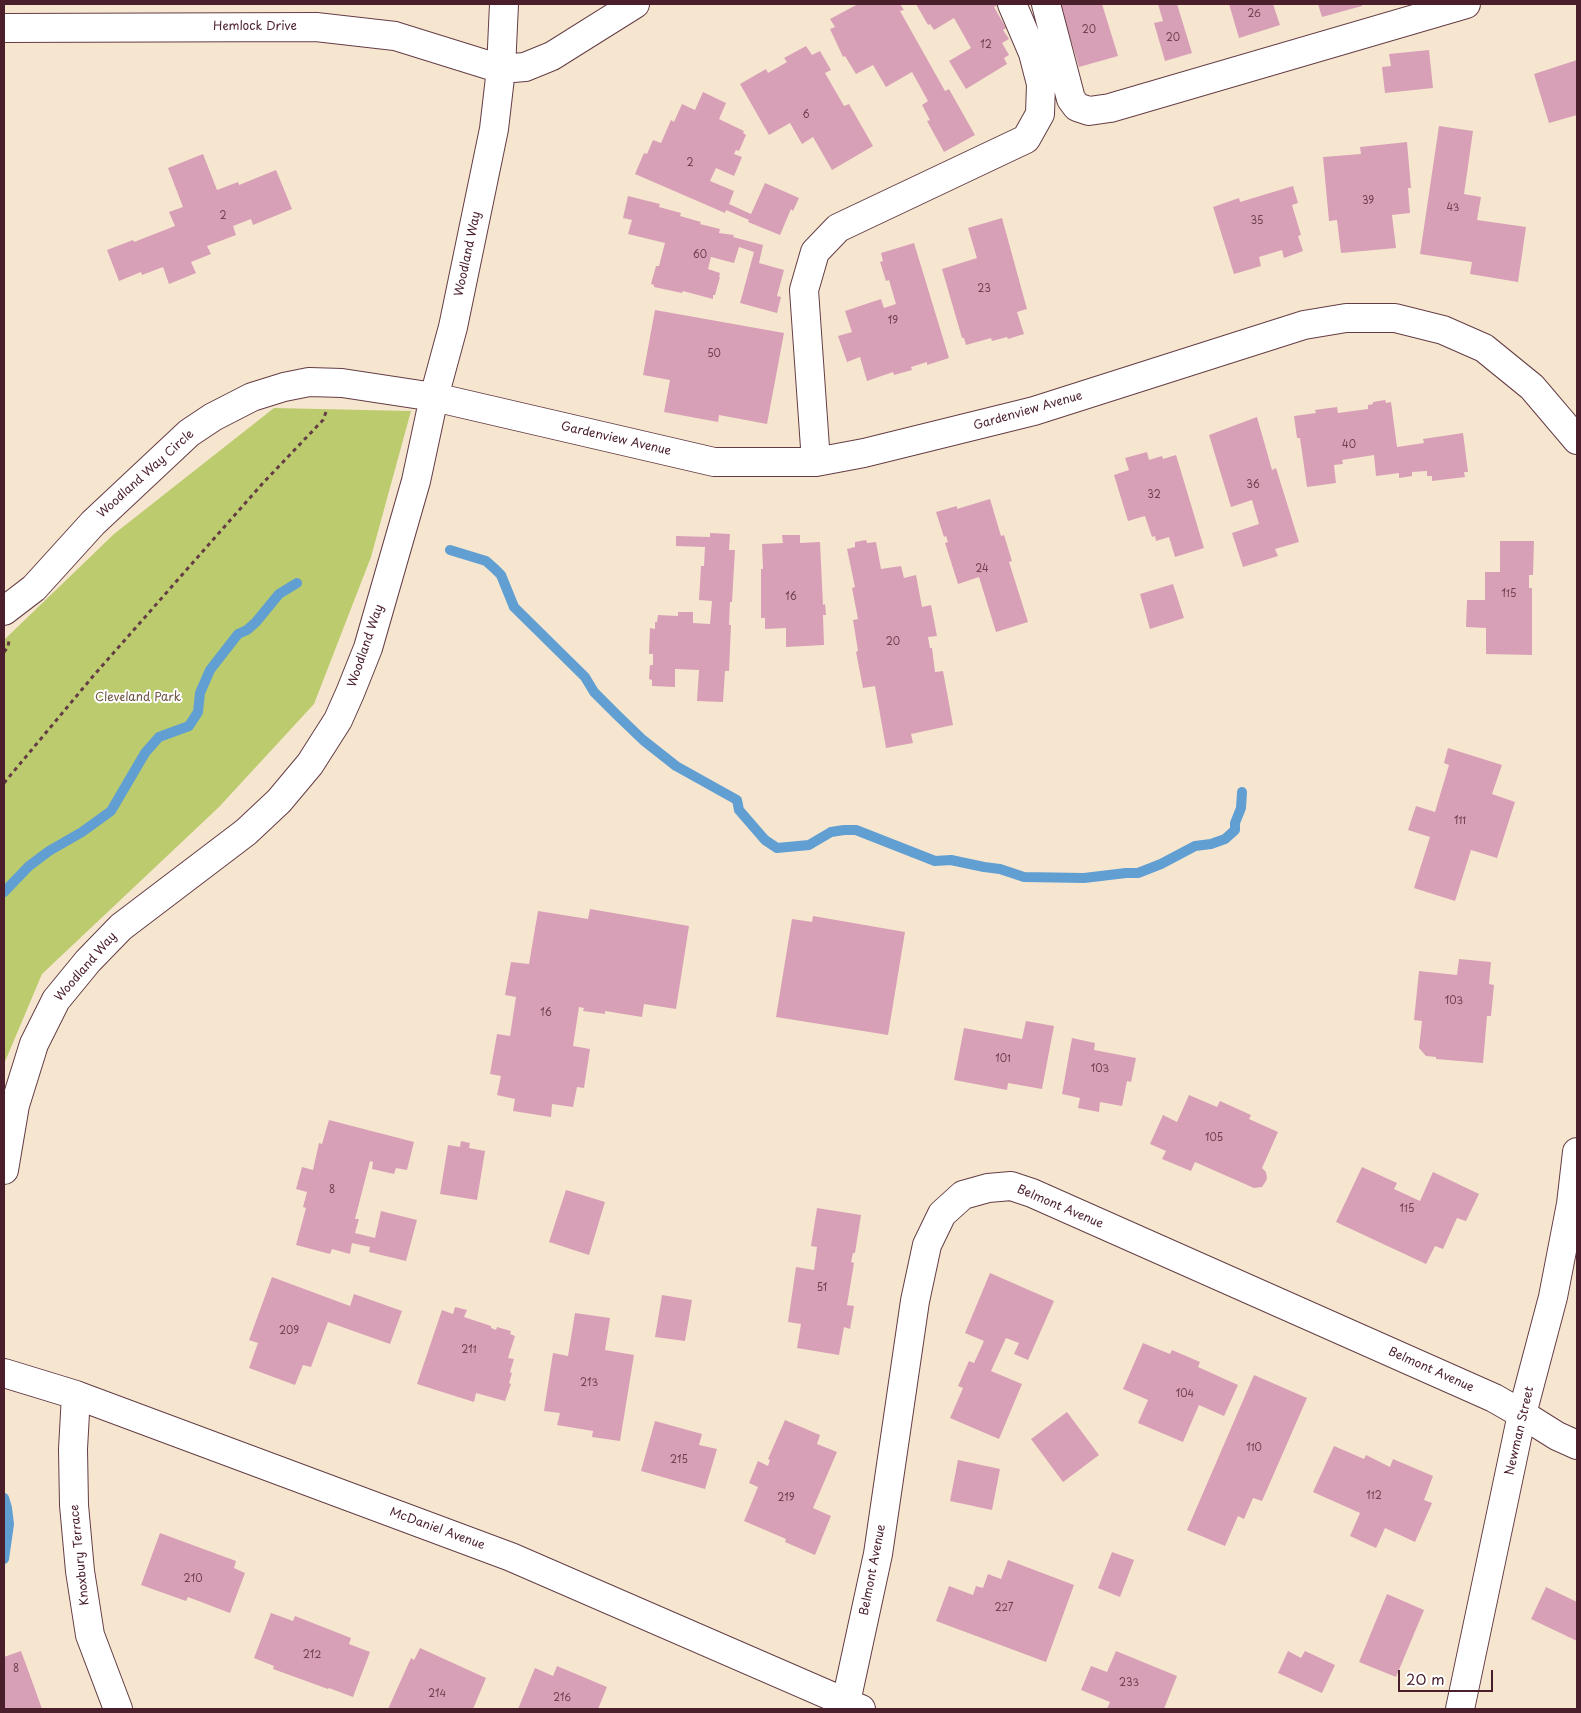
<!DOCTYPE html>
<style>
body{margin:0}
#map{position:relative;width:1581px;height:1713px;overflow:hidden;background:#f6e6d0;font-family:"Playpen Sans",sans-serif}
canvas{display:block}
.frame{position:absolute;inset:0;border:5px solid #4a1f2b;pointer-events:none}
.scale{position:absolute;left:1398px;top:1670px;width:95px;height:22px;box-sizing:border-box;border:2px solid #4a1f2b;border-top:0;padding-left:6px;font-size:15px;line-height:18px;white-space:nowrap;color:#4a1f2b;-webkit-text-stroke:4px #fff;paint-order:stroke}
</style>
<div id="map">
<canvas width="1581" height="1713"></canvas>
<div class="frame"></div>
<div class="scale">20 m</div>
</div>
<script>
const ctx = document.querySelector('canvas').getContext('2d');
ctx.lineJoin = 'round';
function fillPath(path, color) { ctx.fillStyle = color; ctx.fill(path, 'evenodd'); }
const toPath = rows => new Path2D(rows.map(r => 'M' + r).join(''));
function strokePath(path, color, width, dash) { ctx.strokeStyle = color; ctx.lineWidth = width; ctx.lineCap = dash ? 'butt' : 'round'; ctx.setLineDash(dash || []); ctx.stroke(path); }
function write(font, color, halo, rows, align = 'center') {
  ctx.font = font + ' "Playpen Sans",sans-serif'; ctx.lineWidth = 4; ctx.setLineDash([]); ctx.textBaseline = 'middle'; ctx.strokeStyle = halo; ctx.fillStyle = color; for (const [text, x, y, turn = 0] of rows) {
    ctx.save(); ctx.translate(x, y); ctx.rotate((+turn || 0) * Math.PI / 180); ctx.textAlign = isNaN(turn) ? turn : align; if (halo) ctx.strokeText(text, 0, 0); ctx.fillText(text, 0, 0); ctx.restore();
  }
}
fillPath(toPath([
 [274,408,411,411,371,557,314,704,219,807,42,974,4,1064,4,640,114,534]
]), '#bbcb6e');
strokePath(toPath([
 [450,550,486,561,495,569,501,575,514,607,585,677,594,692,617,715,643,740,676,766,737,800,739,810,765,840,777,848,809,845,831,832,844,830,856,830,935,861,951,860,984,867,1000,869,1024,877,1084,878,1126,873,1138,873,1161,864,1195,846,1211,844,1225,839,1235,830,1235,823,1241,808,1242,792],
 [4,892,29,866,49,851,82,832,111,811,145,753,159,737,189,726,198,712,200,693,210,670,238,634,247,630,256,622,279,594,297,583],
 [4,1498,7,1508,9,1524,4,1559]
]), '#619fd2', 10);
fillPath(toPath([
 [858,4,900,4,904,10,900,11,945,91,949,89,975,135,944,152,927,121,930,120,922,105,928,101,912,72,886,87,873,65,856,74,845,56,843,57,830,29,835,27,830,19],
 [916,4,1000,4,994,7,1006,28,1003,30,1009,39,1002,43,1009,55,1004,58,1007,64,966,89,949,61,971,48,954,18,934,30,930,24,928,25],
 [1060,4,1102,4,1118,56,1079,67],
 [1158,4,1177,4,1192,53,1165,61,1154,23,1163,21],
 [1229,4,1273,4,1280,25,1239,38],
 [1318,4,1362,4,1362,6,1322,17],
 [806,46,812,55,820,51,831,70,825,73,844,106,849,104,873,146,832,170,813,137,802,144,790,123,769,135,740,84,766,69,768,73,787,62,784,58],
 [1429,50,1433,88,1385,93,1382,67,1391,66,1389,54],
 [1577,60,1577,115,1549,123,1534,74],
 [703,92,726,103,719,119,744,131,743,133,746,135,739,151,736,150,734,154,742,157,734,176,716,168,710,181,734,191,729,204,751,214,765,183,799,198,793,211,791,209,780,235,748,222,749,220,726,210,725,213,635,174,644,153,647,154,653,140,661,143,671,120,674,122,682,104,695,110],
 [1439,126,1473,131,1464,194,1481,197,1477,220,1526,227,1518,282,1470,274,1472,262,1420,254],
 [1407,142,1411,188,1408,188,1410,213,1392,215,1396,248,1341,253,1337,220,1329,221,1323,157,1361,154,1360,147],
 [203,154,217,190,238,182,239,185,276,170,292,209,253,225,251,219,233,226,236,235,207,246,211,254,191,262,196,273,169,284,163,267,142,275,141,272,119,281,107,250,133,240,134,242,175,226,169,212,183,207,168,168],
 [1293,186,1298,203,1292,205,1301,235,1298,236,1303,251,1284,258,1282,250,1259,257,1261,266,1234,274,1213,207,1239,198,1240,202],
 [628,196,660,204,659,207,681,213,680,216,701,222,700,224,720,229,719,233,734,235,733,237,763,245,759,263,784,270,777,296,781,297,777,313,740,303,754,252,739,247,734,263,711,257,708,269,720,273,719,277,720,277,715,295,713,295,713,299,683,291,682,293,654,287,654,285,651,284,656,266,659,266,665,243,628,234,632,220,623,218],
 [1002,218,1027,309,1017,312,1024,334,1008,339,1007,337,992,341,991,338,966,345,964,338,962,338,942,269,977,258,968,228],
 [914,243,949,358,927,365,927,362,911,367,912,370,894,375,893,372,867,381,860,357,847,362,838,336,852,332,845,311,881,299,884,308,896,304,889,280,886,281,880,262,883,261,881,253],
 [655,310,784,333,767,424,719,415,718,422,664,412,670,380,643,375],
 [1385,400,1386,403,1391,402,1397,447,1424,443,1423,439,1463,433,1468,472,1464,472,1465,477,1432,481,1432,476,1427,476,1427,471,1412,472,1412,476,1399,478,1399,473,1376,476,1374,455,1342,460,1343,464,1334,465,1336,483,1307,487,1300,438,1297,438,1294,416,1316,413,1315,410,1337,407,1338,413,1368,409,1368,405,1373,404,1373,402],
 [1257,417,1272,470,1276,468,1299,542,1275,549,1278,556,1243,567,1232,533,1259,524,1252,500,1231,507,1209,435],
 [1147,452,1149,460,1162,456,1163,459,1176,455,1204,548,1175,557,1169,537,1156,541,1155,536,1152,537,1145,516,1128,521,1114,475,1129,470,1125,458],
 [990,499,1001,536,1004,535,1012,561,1009,562,1028,622,996,632,979,577,958,584,945,543,948,542,946,536,944,537,936,512,957,506,957,509],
 [710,533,730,534,729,550,735,550,732,602,730,602,729,625,731,625,729,671,725,671,723,702,697,701,699,670,675,669,675,687,652,686,652,680,649,679,650,665,653,665,653,654,649,654,650,628,655,629,655,622,657,622,658,615,678,616,678,612,693,612,693,623,710,624,712,601,699,600,701,566,704,566,705,547,676,546,676,536,710,537],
 [782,535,800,535,800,543,820,542,823,605,825,604,826,615,823,615,824,645,786,647,786,628,765,629,765,618,761,618,761,569,763,569,762,544,783,543],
 [866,540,867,543,876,542,881,569,901,566,904,578,916,575,922,607,931,605,937,636,928,637,930,648,932,648,935,672,943,671,953,725,911,734,913,743,886,748,875,686,863,688,856,652,858,651,853,620,858,619,852,588,855,587,847,549,855,547,855,542],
 [1500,541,1534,541,1533,575,1529,575,1529,588,1532,588,1532,655,1486,654,1486,628,1466,627,1467,600,1485,600,1485,572,1500,572],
 [1173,584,1184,618,1150,629,1140,594],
 [1448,748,1502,765,1492,794,1515,802,1497,858,1471,850,1455,901,1414,888,1430,837,1408,830,1416,806,1435,812,1449,765,1444,763],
 [590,909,689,926,676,1009,644,1004,642,1017,605,1011,605,1014,583,1011,584,1008,579,1007,573,1046,590,1049,584,1088,577,1087,573,1107,552,1104,551,1117,513,1111,515,1099,497,1095,501,1076,490,1074,497,1034,510,1036,516,997,505,995,511,962,529,964,538,911,588,919],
 [813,916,905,932,888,1035,776,1017,792,919,812,922],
 [1459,959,1491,962,1489,984,1494,985,1491,1016,1487,1016,1483,1063,1436,1059,1436,1057,1426,1056,1419,1048,1422,1021,1414,1020,1419,971,1457,975],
 [1026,1021,1054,1026,1042,1089,1008,1083,1007,1090,954,1080,964,1028,1022,1039],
 [1072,1038,1095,1043,1094,1050,1136,1058,1131,1082,1127,1081,1122,1106,1100,1102,1099,1112,1078,1108,1080,1098,1062,1094],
 [1189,1095,1217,1107,1220,1101,1251,1115,1249,1119,1278,1132,1262,1168,1266,1172,1267,1178,1266,1181,1262,1187,1254,1188,1195,1162,1191,1171,1162,1159,1166,1151,1150,1144,1163,1115,1177,1122],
 [329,1120,414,1142,407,1170,396,1168,394,1174,372,1169,373,1162,370,1161,355,1219,359,1219,355,1233,375,1238,381,1211,417,1220,406,1261,369,1252,370,1247,352,1243,350,1254,332,1249,330,1254,296,1245,306,1208,303,1207,307,1192,296,1189,302,1167,313,1170,319,1143,322,1144],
 [461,1141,470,1143,469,1148,485,1151,477,1200,440,1194,448,1145,460,1147],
 [1362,1167,1397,1183,1394,1189,1420,1201,1433,1172,1479,1194,1466,1221,1457,1218,1443,1249,1435,1246,1426,1264,1336,1222],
 [566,1190,605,1202,589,1255,549,1242],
 [817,1208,861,1215,855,1253,853,1253,851,1262,854,1263,847,1305,854,1306,850,1329,844,1327,839,1355,797,1348,801,1324,788,1322,796,1267,814,1270,817,1247,811,1246],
 [990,1273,1054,1301,1028,1360,1014,1354,1019,1343,1006,1338,991,1371,1022,1384,999,1439,950,1418,963,1388,958,1386,969,1361,974,1363,984,1341,965,1333],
 [272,1277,350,1306,354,1294,402,1311,390,1344,328,1322,311,1367,303,1365,295,1385,249,1368,258,1343,249,1340],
 [662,1295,692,1300,685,1341,655,1337],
 [455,1307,467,1310,464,1317,491,1326,491,1328,496,1330,497,1327,511,1331,510,1334,515,1336,508,1358,514,1359,510,1372,512,1373,509,1383,511,1384,505,1401,476,1393,474,1402,417,1384,442,1310,453,1314],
 [575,1313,610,1318,605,1350,634,1355,620,1441,592,1437,593,1431,557,1425,560,1413,544,1411,553,1353,568,1356],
 [1143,1343,1170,1354,1172,1350,1200,1362,1198,1367,1238,1385,1224,1416,1199,1405,1183,1442,1138,1423,1148,1400,1123,1389],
 [1254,1375,1307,1398,1262,1501,1253,1498,1244,1519,1238,1516,1225,1546,1187,1530],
 [1067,1412,1099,1455,1063,1482,1031,1439],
 [785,1420,820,1435,817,1444,837,1452,813,1508,831,1516,815,1555,785,1542,786,1539,744,1521,758,1487,749,1483,758,1461,768,1466,770,1460,768,1459],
 [655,1421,702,1434,699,1445,717,1449,705,1489,641,1471],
 [1334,1446,1364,1459,1366,1455,1390,1467,1393,1459,1433,1476,1424,1500,1432,1503,1415,1542,1385,1528,1376,1548,1350,1536,1360,1513,1313,1492],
 [958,1460,1000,1469,992,1510,950,1501],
 [160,1533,236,1561,234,1568,245,1573,230,1613,188,1597,186,1601,141,1585],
 [1112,1552,1134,1560,1120,1597,1098,1588],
 [1008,1560,1074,1585,1046,1662,936,1621,949,1586,973,1595,976,1586,983,1588,988,1574,1001,1579],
 [1546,1587,1577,1602,1577,1641,1531,1619],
 [1387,1594,1424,1610,1396,1677,1359,1662],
 [271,1613,293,1621,295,1616,351,1638,349,1644,370,1652,353,1697,329,1688,328,1689,273,1669,274,1666,254,1658],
 [420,1648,486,1678,473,1709,388,1709,411,1658,414,1660],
 [21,1651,32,1681,42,1709,4,1709,4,1657],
 [1116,1651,1177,1676,1164,1709,1107,1709,1110,1702,1081,1690,1091,1666,1107,1672],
 [1288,1651,1301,1658,1305,1651,1335,1665,1322,1693,1278,1673],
 [557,1666,607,1687,598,1709,518,1709,535,1668,553,1676]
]), '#d8a0b6');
const minor = toPath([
 [1046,4,1071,99,1077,107,1089,111,1110,108,1466,4],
 [4,28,316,27,395,36,501,69,525,67,552,56,635,4],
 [816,462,804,290,815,252,838,228,1026,139,1040,114,1041,84,1033,53,1012,4],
 [4,611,34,588,93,523,189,433,213,417,252,397,284,387,309,382,342,383,434,397,714,462,816,462,864,453,1034,411,1304,325,1346,318,1395,318,1443,330,1484,348,1532,387,1577,440],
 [4,1170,15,1105,34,1044,56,1000,88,961,121,927,246,832,279,801,310,764,338,720,350,693,368,648,416,481,434,397,453,327,494,129,501,69,504,4],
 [4,1373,76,1395,511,1557,861,1709],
 [76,1395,73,1449,74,1505,80,1571,90,1635,118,1709],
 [846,1702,878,1554,915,1301,927,1245,942,1214,963,1195,988,1188,1011,1186,1032,1193,1494,1398,1522,1414,1557,1436,1577,1445],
 [1460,1709,1522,1414,1553,1297,1571,1204,1577,1152]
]);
strokePath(minor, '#643d44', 30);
strokePath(toPath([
 [4,652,8,647,9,640],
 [4,783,94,675,263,483,323,420,326,412]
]), '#643d44', 3, [4, 4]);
strokePath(minor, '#fff', 28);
write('10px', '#6e3f4e', null, [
 ["26",1254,14],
 ["20",1089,30],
 ["20",1173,38],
 ["12",986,45],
 ["6",806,115],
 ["2",690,163],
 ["39",1368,201],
 ["43",1453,208],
 ["2",223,216],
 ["35",1257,221],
 ["60",700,255],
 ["23",984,289],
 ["19",893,321],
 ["50",714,354],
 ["40",1349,445],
 ["36",1253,485],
 ["32",1154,495],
 ["24",982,569],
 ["115",1509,594],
 ["16",791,597],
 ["20",893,642],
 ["111",1460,821],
 ["103",1454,1001],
 ["16",546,1013],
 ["101",1003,1059],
 ["103",1100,1069],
 ["105",1214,1138],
 ["8",332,1190],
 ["115",1407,1209],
 ["51",822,1288],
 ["209",289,1331],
 ["211",469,1350],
 ["213",589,1383],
 ["104",1185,1394],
 ["110",1254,1448],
 ["215",679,1460],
 ["112",1374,1496],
 ["219",786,1498],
 ["210",193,1579],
 ["227",1004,1608],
 ["212",312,1655],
 ["8",16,1669],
 ["233",1129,1683],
 ["214",437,1694],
 ["216",562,1698]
]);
write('12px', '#4a1f2b', '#fff', [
 ["Hemlock Drive",255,27],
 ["Woodland Way",468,254,-78],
 ["Gardenview Avenue",1028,411,-16],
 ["Gardenview Avenue",616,439,13],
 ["Woodland Way Circle",146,474,-42],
 ["Woodland Way",366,646,-71],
 ["Woodland Way",86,967,-49],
 ["Belmont Avenue",1060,1207,23],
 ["Belmont Avenue",1431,1370,24],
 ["Newman Street",1520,1431,-77],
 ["McDaniel Avenue",437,1529,20],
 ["Knoxbury Terrace",80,1555,-96],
 ["Belmont Avenue",873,1570,-79]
]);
write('12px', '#6c533f', '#fff', [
 ["Cleveland Park",138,698]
]);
</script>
